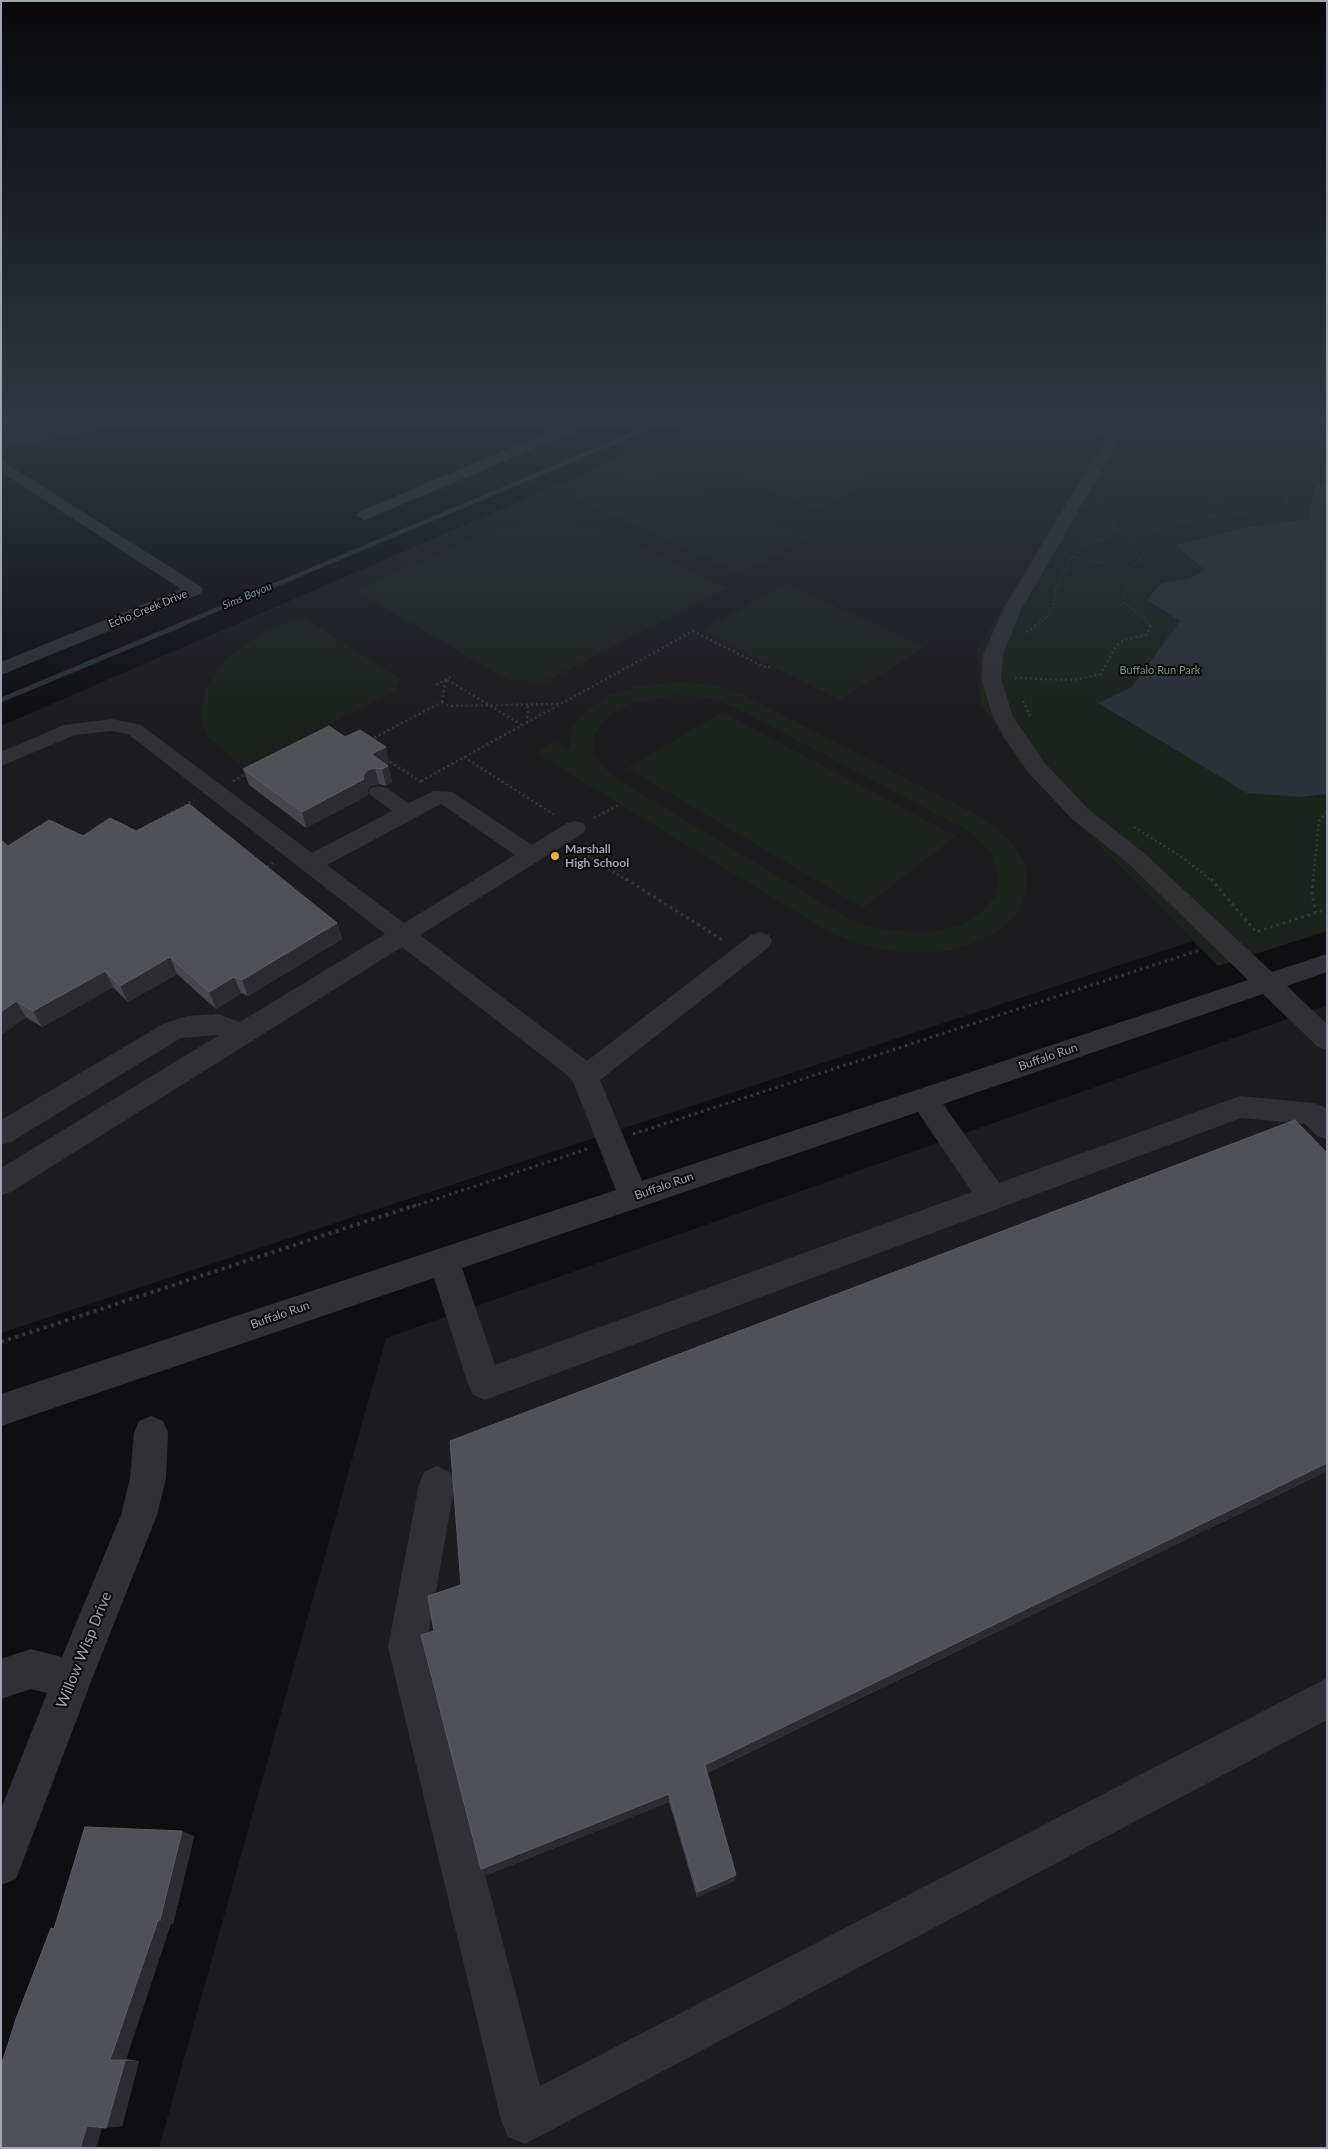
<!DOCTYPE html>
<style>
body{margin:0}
#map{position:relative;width:1328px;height:2149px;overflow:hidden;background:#0f0f11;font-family:Lato,sans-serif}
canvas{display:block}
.frame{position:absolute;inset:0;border:2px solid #a1a5b1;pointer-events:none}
</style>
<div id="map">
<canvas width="1328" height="2149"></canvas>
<div class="frame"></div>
</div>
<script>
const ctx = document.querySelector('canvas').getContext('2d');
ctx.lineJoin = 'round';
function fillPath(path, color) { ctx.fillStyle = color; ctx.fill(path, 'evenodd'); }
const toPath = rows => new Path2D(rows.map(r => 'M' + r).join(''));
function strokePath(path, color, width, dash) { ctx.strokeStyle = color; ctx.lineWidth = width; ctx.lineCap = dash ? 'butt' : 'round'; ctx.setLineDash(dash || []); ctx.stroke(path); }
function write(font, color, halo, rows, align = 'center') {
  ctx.font = font + ' Lato,sans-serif'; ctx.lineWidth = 4; ctx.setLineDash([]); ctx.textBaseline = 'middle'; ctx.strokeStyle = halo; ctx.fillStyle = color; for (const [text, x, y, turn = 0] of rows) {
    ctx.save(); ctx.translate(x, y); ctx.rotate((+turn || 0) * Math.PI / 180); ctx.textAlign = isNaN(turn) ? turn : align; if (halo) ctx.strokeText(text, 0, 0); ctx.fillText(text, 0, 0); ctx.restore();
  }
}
fillPath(toPath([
 [700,423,1112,423,977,650,1024,770,1193,941,1,1333,1,726],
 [1327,1005,1327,2148,159,2148,386,1338]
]), '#1c1b1e');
fillPath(toPath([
 [1,423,138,423,1,449],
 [1112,423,1327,423,1327,931,1218,966,1024,770,981,704,977,650],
 [741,425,880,478,819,510,679,453],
 [639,465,811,537,739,573,569,495],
 [526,523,573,523,597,527,727,588,547,681,508,680,356,591,496,528],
 [786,584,853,614,925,647,840,700,700,631],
 [303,617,400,679,396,691,242,766,208,737,203,728,200,715,206,689,220,666,232,654,264,632],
 [680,682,713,685,742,694,983,818,1010,840,1023,861,1027,875,1027,888,1018,913,996,933,953,951,903,953,861,945,829,932,536,753,554,742,570,750,572,728,577,721,588,709,610,695,638,686],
 [677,695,710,698,734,707,972,833,991,853,996,866,999,879,994,898,978,915,961,925,940,930,921,933,874,928,847,918,611,775,594,755,593,743,595,734,601,725,610,715,631,704],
 [722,712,956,836,863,908,627,768]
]), '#1c231d');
fillPath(toPath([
 [1327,481,1327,794,1301,797,1247,793,1098,703,1132,687,1180,621,1147,600,1161,583,1190,578,1205,570,1175,545,1248,527,1309,519,1315,487]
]), '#2a3138');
strokePath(toPath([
 [180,625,660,423]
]), '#2a3138', 4.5);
strokePath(toPath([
 [1,700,183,624]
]), '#2a3138', 5);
strokePath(toPath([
 [1159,438,1191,445,1279,454,1327,453],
 [1114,474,1123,470,1132,452,1152,444,1159,438,1149,423],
 [1215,497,1223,514],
 [1065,555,1109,565],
 [1135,564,1140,558,1130,544,1130,538,1135,535,1197,518,1283,509,1287,497,1284,492,1269,482,1269,473,1297,460,1327,439],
 [1128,582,1123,595,1124,603,1144,617,1150,625],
 [1036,625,1046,618,1054,607,1055,590,1079,545,1106,538,1113,530,1113,522,1098,500]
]), '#37383c', 2, [1, 2.5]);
strokePath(toPath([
 [1026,632,1038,624],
 [1015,678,1074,680,1101,674,1116,646,1124,640,1146,635,1150,629,1150,624],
 [436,685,454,675],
 [1023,701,1030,716],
 [442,702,449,706,558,704],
 [442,702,446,679,522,725],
 [527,723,528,705],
 [370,740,442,702],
 [464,757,556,816],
 [386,759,421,782],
 [233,781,248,773],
 [421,781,693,631,767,668,771,666],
 [594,818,621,804],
 [145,827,194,800],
 [1134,827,1183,858,1212,881],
 [579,850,628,881],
 [263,869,275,862],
 [1313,881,1319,821,1327,812]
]), '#37383c', 2.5, [2, 3]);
strokePath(toPath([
 [626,879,724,941],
 [1211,879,1256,932,1327,909],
 [1313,879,1312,895,1316,912],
 [633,1134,1200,950],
 [412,1207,587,1149]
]), '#37383c', 3, [2.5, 4]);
strokePath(toPath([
 [1,1342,416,1205]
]), '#37383c', 4, [3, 4.5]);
fillPath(toPath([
 [570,423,590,423,588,426,370,518,364,520,356,515,358,512,570,423],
 [1054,423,1090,423,1112,427,1115,423,1129,423,1021,610,1003,655,1001,678,1013,717,1044,762,1088,809,1144,853,1272,972,1327,954,1327,972,1287,986,1327,1024,1327,1050,1318,1047,1263,994,943,1104,999,1183,1240,1096,1313,1103,1323,1106,1327,1110,1327,1139,1317,1136,1305,1124,1241,1118,485,1400,473,1395,468,1384,434,1278,1,1426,1,1394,616,1190,573,1082,567,1075,402,947,11,1192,1,1195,1,1168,219,1035,181,1038,11,1142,1,1145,1,1120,163,1024,187,1016,218,1014,240,1022,385,934,128,734,112,731,75,735,1,766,1,752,64,725,112,719,141,725,312,853,392,811,368,793,371,788,379,786,387,788,408,803,434,791,452,792,532,845,567,823,575,821,583,823,586,828,583,833,420,935,587,1061,751,935,760,932,769,935,772,941,769,947,600,1080,642,1181,1248,980,1128,863,1072,819,1028,772,1004,737,993,717,981,678,983,655,1003,610,1108,435,1061,427,1054,423],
 [441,804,515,855,404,923,327,865,441,804],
 [918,1112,972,1192,495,1365,462,1268,918,1112],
 [1,460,200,586,203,590,200,594,1,675,1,662,181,589,1,472,1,460],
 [151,1416,163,1421,168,1433,166,1478,157,1515,92,1679,16,1879,1,1885,1,1809,47,1693,31,1689,1,1699,1,1659,31,1649,62,1657,121,1515,130,1478,134,1433,139,1421,151,1416],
 [437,1466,450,1472,455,1484,426,1647,540,2086,1327,1678,1327,1720,525,2144,508,2137,501,2120,388,1647,419,1484,424,1472,437,1466]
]), '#313135');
fillPath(toPath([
 [345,737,389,763,386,765,388,766,392,782,386,786,379,784,371,786,367,791,368,795,306,828,249,785,243,769],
 [136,831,337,923,342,939,248,996,241,993,216,1009,177,974,128,1002,113,987,42,1027,26,1017,1,1035,8,846,83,836],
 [1327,1153,1327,1471,707,1773,734,1881,697,1897,669,1802,487,1875,481,1869,434,1631,461,1585],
 [194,1836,173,1924,171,1923,126,2059,139,2061,122,2126,102,2127,96,2148,54,1929]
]), '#46464c');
fillPath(toPath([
 [386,747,389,763,379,769,375,768,379,784,371,786,367,791,368,795,306,828,302,812,363,776,371,754],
 [388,766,392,782,386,786,382,769],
 [337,923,342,939,248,996,242,980],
 [170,957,177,974,128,1002,120,986],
 [105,971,113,987,42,1027,33,1011],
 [234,977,241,993,216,1009,209,992],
 [16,1001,26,1017,1,1035,1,1012],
 [1327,1463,1327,1471,704,1774,705,1765],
 [669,1794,669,1802,487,1875,481,1869],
 [182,1831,194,1836,173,1924,160,1920],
 [736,1875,734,1881,697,1897,698,1892],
 [158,1920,171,1923,126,2059,110,2060],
 [125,2061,139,2061,122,2126,106,2128],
 [103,2124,96,2148,80,2148,87,2126]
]), '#2c2c30');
const building = toPath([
 [329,726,345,737,360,730,386,747,371,754,388,766,382,769,375,768,367,770,363,776,364,779,302,812,243,769,329,726],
 [189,804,337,923,242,980,234,977,209,992,170,957,120,986,105,971,33,1011,16,1001,1,1012,1,840,8,846,49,820,83,836,110,818,136,831,189,804],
 [1295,1120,1327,1153,1327,1463,705,1765,736,1875,698,1892,669,1794,481,1869,421,1635,434,1631,428,1596,461,1585,450,1441,1295,1120],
 [85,1827,182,1831,160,1920,158,1920,110,2060,125,2061,106,2128,87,2126,80,2148,1,2148,1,2066,16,2019,51,1928,54,1929,85,1827]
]);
fillPath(building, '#505057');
strokePath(building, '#5c5e65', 1);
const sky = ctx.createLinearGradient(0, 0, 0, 724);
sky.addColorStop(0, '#080809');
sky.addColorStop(0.58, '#313743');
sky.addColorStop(1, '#31374300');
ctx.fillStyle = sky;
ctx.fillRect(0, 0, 1328, 724);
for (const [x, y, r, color] of [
 [555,856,5,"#e8b230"]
]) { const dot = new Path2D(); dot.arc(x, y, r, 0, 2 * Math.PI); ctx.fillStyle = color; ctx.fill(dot); strokePath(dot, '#0b0a0c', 2); }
write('italic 11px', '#7991ab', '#0b0a0c', [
 ["Sims Bayou",247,596,-23]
]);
write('11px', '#a1a5b1', '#0b0a0c', [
 ["Echo Creek Drive",148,609,-22]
]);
write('11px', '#799b7c', '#0b0a0c', [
 ["Buffalo Run Park",1160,670]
]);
write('bold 12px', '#a1a5b1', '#0b0a0c', [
 ["Marshall",565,849],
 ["High School",565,863]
], 'left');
write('12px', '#a1a5b1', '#0b0a0c', [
 ["Buffalo Run",1048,1057,-19],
 ["Buffalo Run",664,1186,-19],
 ["Buffalo Run",280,1315,-19]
]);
write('15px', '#a1a5b1', '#0b0a0c', [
 ["Willow Wisp Drive",84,1650,-68]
]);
</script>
